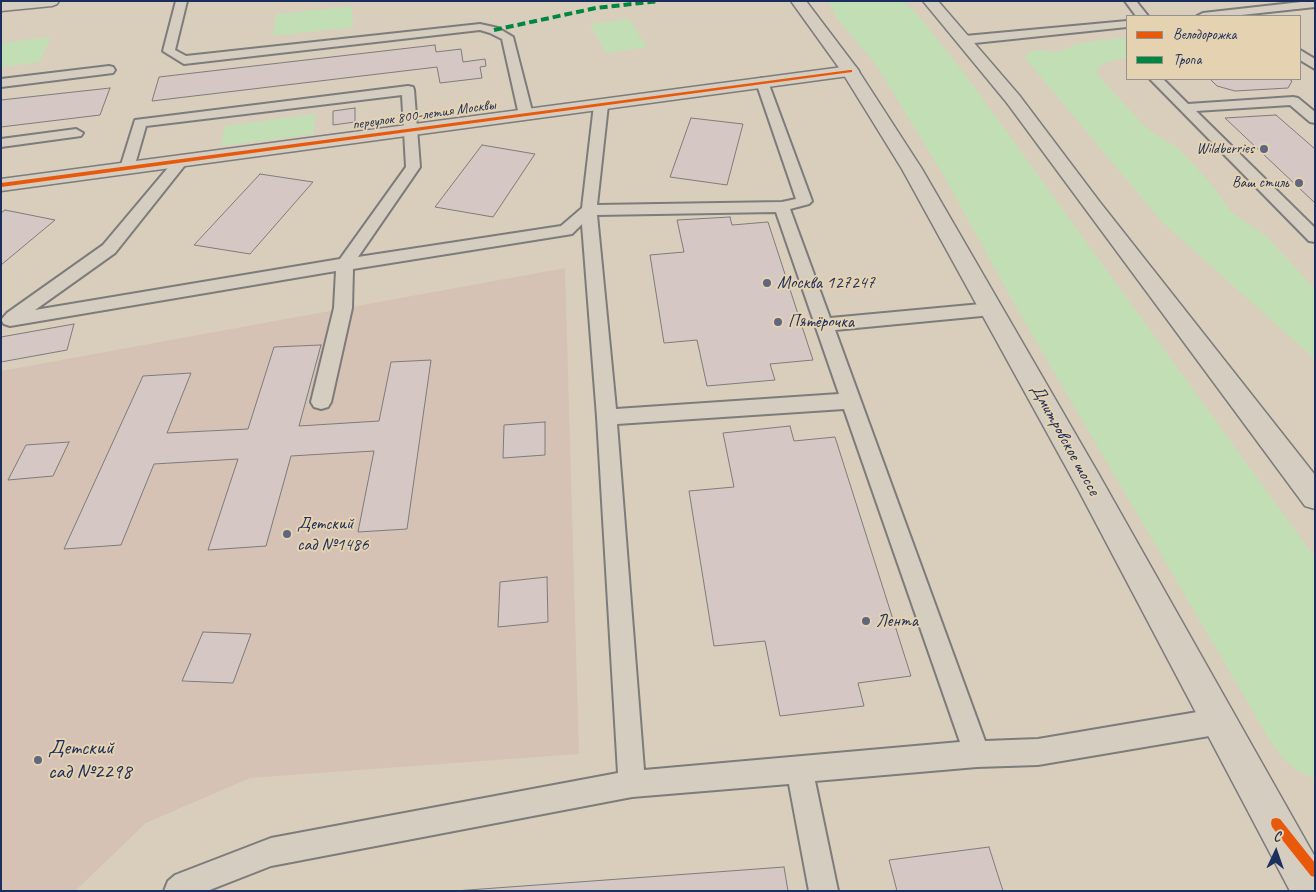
<!DOCTYPE html>
<meta charset="utf-8">
<style>
body{margin:0}
#map{position:relative;width:1316px;height:892px;overflow:hidden;background:#d9cebc;font-family:Caveat,sans-serif}
canvas{display:block}
.frame{position:absolute;inset:0;border:2px solid #1b2f5e;pointer-events:none}
.legend{position:absolute;left:1126px;top:15px;width:175px;height:65px;box-sizing:border-box;background:#e5d2b0;border:1px solid #94918f;margin:0;padding:6px 9px;list-style:none;font-size:15px;color:#1b2f5e}
.legend li{display:flex;align-items:center;gap:10px;height:25px}
.legend b{width:25px;border:1px solid #94918f}
.north{position:absolute;left:1251px;top:827px;width:50px;height:50px;-webkit-text-stroke:4px #e5d2b0;paint-order:stroke;rotate:3deg;font-size:14px;font-weight:700;line-height:20px;text-align:center;color:#1b2f5e}
.north::after{content:'';display:block;margin:auto;width:18px;height:22px;background:#1b2f5e;clip-path:polygon(50% 0,100% 100%,50% 72%,0 100%)}
</style>
<div id="map">
<canvas width="1316" height="892"></canvas>
<div class="frame"></div>
<ul class="legend">
<li><b style="height:6px;background:#e8590c"></b>Велодорожка</li>
<li><b style="height:6px;background:#00873e"></b>Тропа</li>
</ul>
<div class="north">С</div>
</div>
<script>
const ctx = document.querySelector('canvas').getContext('2d');
ctx.lineJoin = 'round';
function fillPath(path, color) { ctx.fillStyle = color; ctx.fill(path, 'evenodd'); }
const toPath = rows => new Path2D(rows.map(r => 'M' + r).join(''));
function strokePath(path, color, width, dash) { ctx.strokeStyle = color; ctx.lineWidth = width; ctx.lineCap = dash ? 'butt' : 'round'; ctx.setLineDash(dash || []); ctx.stroke(path); }
function write(font, color, halo, rows, align = 'center') {
  ctx.font = font + ' Caveat,sans-serif'; ctx.lineWidth = 4; ctx.setLineDash([]); ctx.textBaseline = 'middle'; ctx.strokeStyle = halo; ctx.fillStyle = color; for (const [text, x, y, turn = 0] of rows) {
    ctx.save(); ctx.translate(x, y); ctx.rotate((+turn || 0) * Math.PI / 180); ctx.textAlign = isNaN(turn) ? turn : align; if (halo) ctx.strokeText(text, 0, 0); ctx.fillText(text, 0, 0); ctx.restore();
  }
}
fillPath(toPath([
 [565,268,579,754,250,778,146,823,75,891,1,891,1,371]
]), '#d5c2b4');
fillPath(toPath([
 [828,1,902,1,914,10,964,73,1315,558,1315,779,1298,771,1284,759,1271,742,1020,314,944,176,875,63,838,20],
 [352,6,353,27,273,36,276,14],
 [629,19,647,47,606,53,590,24],
 [51,37,39,62,1,67,1,43],
 [1119,38,1127,40,1127,57,1101,64,1096,73,1147,129,1178,148,1213,186,1231,212,1266,236,1315,289,1315,359,1162,222,1025,58,1027,53,1035,50,1058,52,1080,43],
 [315,114,314,134,221,146,225,126]
]), '#c2deb5');
const building = toPath([
 [435,45,436,52,461,49,463,62,485,59,486,66,480,67,482,78,440,83,437,67,152,101,159,77,435,45],
 [1210,79,1289,79,1292,81,1288,88,1235,91,1217,86,1210,79],
 [110,88,100,115,1,127,1,100,110,88],
 [355,108,355,122,333,125,333,111,355,108],
 [1276,115,1315,149,1315,203,1225,118,1276,115],
 [691,118,743,124,727,185,670,177,691,118],
 [482,145,535,154,493,217,435,207,482,145],
 [260,174,313,182,250,254,194,245,260,174],
 [5,210,55,220,1,265,1,213,5,210],
 [730,217,732,225,768,222,813,360,770,364,775,380,707,386,697,340,664,343,650,255,684,252,677,220,730,217],
 [74,324,67,350,1,362,1,337,74,324],
 [321,345,299,426,379,421,391,362,431,360,407,529,358,532,374,451,291,456,266,546,208,550,238,459,154,464,121,545,64,549,143,376,191,373,167,433,248,429,274,347,321,345],
 [545,422,545,455,503,458,504,425,545,422],
 [790,426,794,441,835,437,911,676,858,683,864,706,780,716,765,641,714,646,689,491,734,487,723,433,790,426],
 [69,442,53,476,8,480,26,445,69,442],
 [547,577,548,622,498,627,500,582,547,577],
 [203,632,251,634,233,683,182,681,203,632],
 [989,847,1003,891,897,891,889,860,989,847],
 [784,867,788,891,454,891,716,872,784,867]
]);
fillPath(building, '#d5c7c4');
strokePath(building, '#7d7c7c', 1);
const lane = toPath([
 [176,1,187,1,175,50,186,56,480,24,498,28,513,37,533,115,526,119,519,115,502,39,490,33,480,30,184,64,163,51,176,1],
 [1125,1,1136,1,1148,16,1136,16,1125,1],
 [1310,1,1315,1,1315,7,1232,16,1197,16,1203,13,1310,1],
 [1127,21,1127,27,965,44,959,40,965,36,1127,21],
 [1300,50,1315,59,1315,69,1300,60,1300,50],
 [109,66,113,67,115,70,113,73,1,87,1,79,109,66],
 [762,78,768,82,812,201,809,204,790,209,830,318,992,303,998,305,1001,309,998,313,992,315,835,330,985,741,1038,739,1221,708,1230,712,1234,721,1230,730,1221,734,1038,765,977,767,815,781,838,891,809,891,789,784,632,797,271,866,207,891,164,891,168,881,175,875,271,838,618,773,597,417,582,224,572,234,566,235,353,269,352,308,331,402,328,407,321,409,314,407,311,402,334,308,336,271,10,326,4,324,1,320,7,313,103,245,177,157,182,156,187,157,189,160,115,253,35,310,340,259,406,167,402,95,146,126,134,168,132,171,127,172,122,171,120,168,135,120,408,86,413,87,414,90,420,167,358,257,561,226,582,208,594,105,601,101,608,105,597,205,782,202,796,199,756,82,762,78],
 [776,212,839,394,616,409,597,215,776,212],
 [844,409,960,742,644,770,617,424,844,409],
 [1150,79,1163,79,1188,104,1293,97,1298,98,1315,112,1315,123,1310,122,1290,105,1196,111,1315,228,1315,242,1309,241,1150,79],
 [76,129,83,133,81,136,1,147,1,139,76,129]
]);
const street = toPath([
 [850,66,856,67,859,71,856,75,1,191,1,179,850,66]
]);
const secondary = toPath([
 [1,1,59,1,57,4,52,6,1,11,1,1]
]);
const primary = toPath([
 [791,1,806,1,856,67,922,169,1098,473,1315,857,1315,891,1290,891,1078,489,902,169,842,72,791,1],
 [923,1,938,1,1019,95,1099,201,1315,475,1315,509,1305,506,1007,103,923,1]
]);
strokePath(lane, '#7d7c7c', 4);
strokePath(street, '#7d7c7c', 3);
strokePath(secondary, '#7d7c7c', 3);
strokePath(primary, '#7d7c7c', 3);
fillPath(lane, '#d5cdc0');
fillPath(street, '#d5cdc0');
fillPath(secondary, '#d5cdc0');
fillPath(primary, '#d5cdc0');
strokePath(toPath([
 [494,30,596,8,659,1]
]), '#00873e', 4, [8, 4]);
fillPath(toPath([
 [850,70,852,70,852,72,1,187,1,183,850,70],
 [1276,818,1280,819,1315,863,1315,877,1311,876,1272,827,1271,823,1272,819,1276,818]
]), '#e8590c');
for (const [x, y, r, color] of [
 [1264,149,5,"#5e677f"],
 [1299,183,5,"#5e677f"],
 [767,283,5,"#5e677f"],
 [778,322,5,"#5e677f"],
 [287,534,5,"#5e677f"],
 [866,621,5,"#5e677f"],
 [38,760,5,"#5e677f"]
]) { const dot = new Path2D(); dot.arc(x, y, r, 0, 2 * Math.PI); ctx.fillStyle = color; ctx.fill(dot); strokePath(dot, '#e5d2b0', 2); }
write('15px', '#1b2f5e', '#e5d2b0', [
 ["переулок 800-летия Москвы",424,115,-8]
]);
write('15px', '#1b2f5e', '#e5d2b0', [
 ["Wildberries",1254,149],
 ["Ваш стиль",1289,183]
], 'right');
write('18px', '#1b2f5e', '#e5d2b0', [
 ["Москва 127247",777,283],
 ["Пятёрочка",788,322],
 ["Детский",297,524],
 ["сад №1486",297,545],
 ["Лента",876,621]
], 'left');
write('18px', '#1b2f5e', '#e5d2b0', [
 ["Дмитровское шоссе",1065,440,61]
]);
write('21px', '#1b2f5e', '#e5d2b0', [
 ["Детский",48,748],
 ["сад №2298",48,772]
], 'left');
</script>
